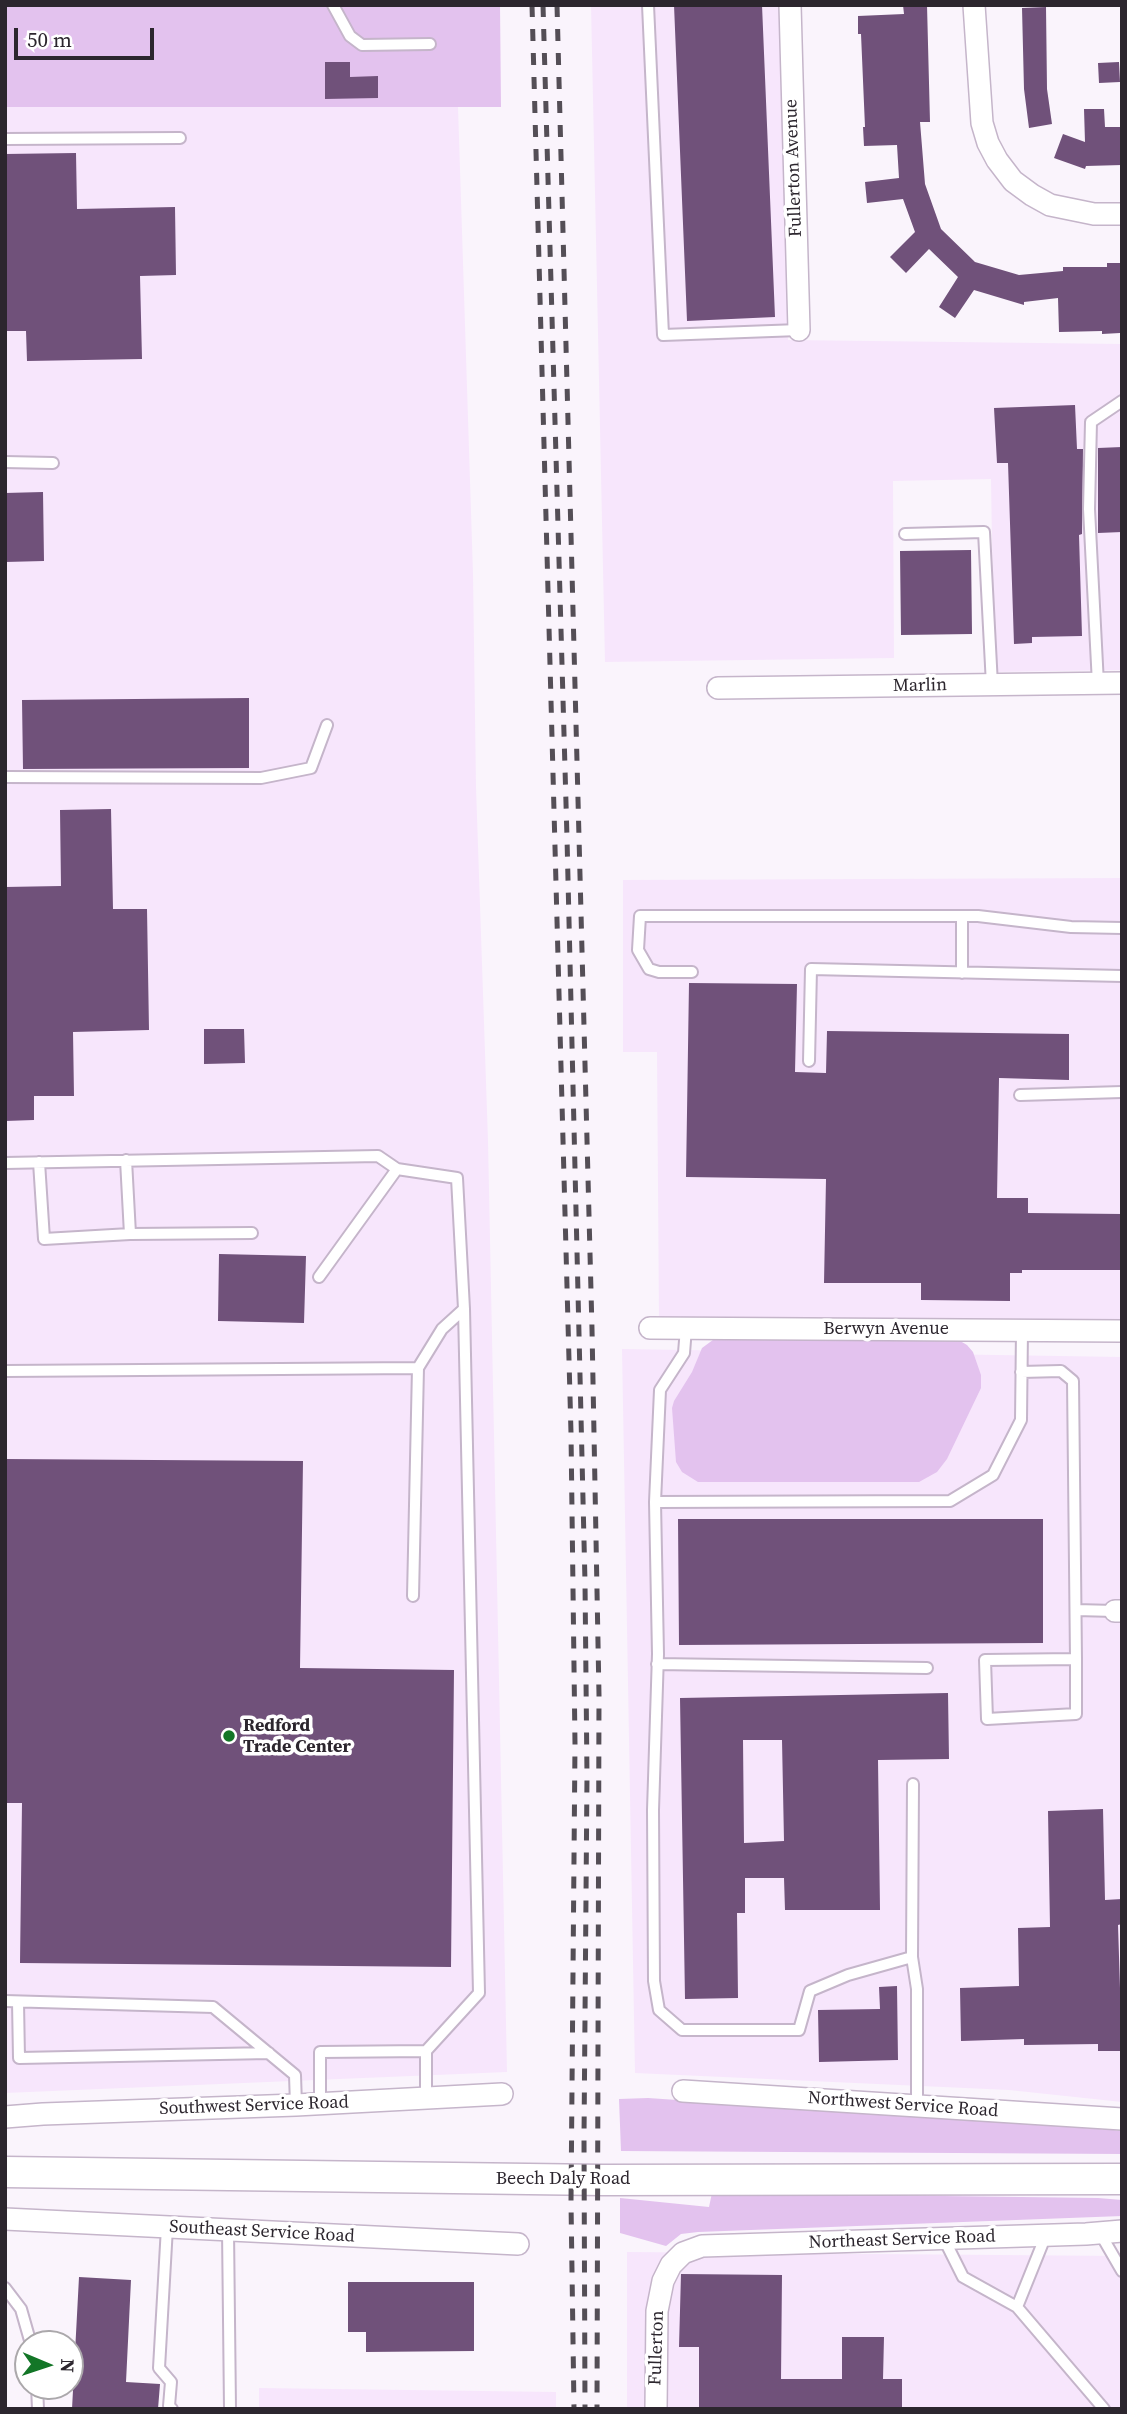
<!DOCTYPE html>
<style>
body{margin:0}
#map{position:relative;width:1127px;height:2414px;overflow:hidden;background:#faf4fc;font-family:"Source Serif 4",serif}
canvas{display:block}
.frame{position:absolute;inset:0;border:7px solid #2c262e;pointer-events:none}
.north{position:absolute;left:14px;top:2330px;width:70px;height:70px;box-sizing:border-box;background:#fff;border:2px solid #aba8ab;border-radius:50%;rotate:92deg;font-size:19px;font-weight:700;line-height:28px;text-align:center;color:#2c262e}
.north::after{content:'';display:block;margin:auto;width:24px;height:32px;background:#137627;clip-path:polygon(50% 0,100% 100%,50% 72%,0 100%)}
.scale{position:absolute;left:14px;top:28px;width:140px;height:32px;box-sizing:border-box;border:4px solid #2c262e;border-top:0;padding-left:9px;font-size:21px;line-height:24px;white-space:nowrap;color:#2c262e;-webkit-text-stroke:5px #fff;paint-order:stroke}
</style>
<div id="map">
<canvas width="1127" height="2414"></canvas>
<div class="frame"></div>
<div class="north">N</div>
<div class="scale">50 m</div>
</div>
<script>
const ctx = document.querySelector('canvas').getContext('2d');
ctx.lineJoin = 'round';
function fillPath(path, color) { ctx.fillStyle = color; ctx.fill(path, 'evenodd'); }
const toPath = rows => new Path2D(rows.map(r => 'M' + r).join(''));
function strokePath(path, color, width, dash) { ctx.strokeStyle = color; ctx.lineWidth = width; ctx.lineCap = dash ? 'butt' : 'round'; ctx.setLineDash(dash || []); ctx.stroke(path); }
function write(font, color, halo, rows, align = 'center') {
  ctx.font = font + ' "Source Serif 4",serif'; ctx.lineWidth = 7; ctx.setLineDash([]); ctx.textBaseline = 'middle'; ctx.strokeStyle = halo; ctx.fillStyle = color; for (const [text, x, y, turn = 0] of rows) {
    ctx.save(); ctx.translate(x, y); ctx.rotate((+turn || 0) * Math.PI / 180); ctx.textAlign = isNaN(turn) ? turn : align; if (halo) ctx.strokeText(text, 0, 0); ctx.fillText(text, 0, 0); ctx.restore();
  }
}
fillPath(toPath([
 [591,5,780,5,788,340,1122,344,1122,670,994,672,991,479,893,481,894,658,605,662],
 [5,107,458,107,473,574,476,787,488,1141,507,2072,5,2093],
 [1122,878,1122,1319,659,1321,657,1052,623,1052,623,880],
 [622,1349,1122,1357,1122,2102,1009,2090,635,2073],
 [627,2252,1122,2256,1122,2409,627,2409],
 [259,2388,556,2392,556,2409,259,2409]
]), '#f7e6fc');
fillPath(toPath([
 [5,5,500,5,501,107,5,107],
 [717,1337,955,1338,967,1345,973,1352,981,1375,981,1388,947,1459,937,1472,919,1482,698,1482,682,1472,676,1462,672,1408,674,1401,692,1372,702,1348],
 [648,2098,1113,2130,1122,2131,1122,2154,621,2151,619,2099],
 [712,2193,1098,2198,1122,2200,1122,2216,698,2232,681,2234,666,2246,620,2233,620,2198,709,2207]
]), '#e3c2ee');
fillPath(toPath([
 [674,5,762,5,775,317,687,321],
 [903,5,927,5,930,122,920,122,925,184,941,229,975,262,1019,275,1063,271,1063,267,1107,267,1107,263,1122,263,1120,333,1102,334,1102,331,1059,332,1058,298,1024,302,1024,305,974,290,955,318,939,307,958,277,929,249,906,273,890,257,915,232,903,199,867,203,865,182,899,178,897,145,864,146,863,127,865,127,861,34,858,34,858,16,904,14],
 [1046,7,1047,89,1052,124,1029,128,1024,89,1022,8],
 [325,62,350,62,350,77,378,76,378,98,325,99],
 [1119,62,1120,82,1099,83,1098,63],
 [1084,109,1104,109,1105,127,1122,127,1122,165,1086,166,1085,169,1054,158,1063,134,1085,142],
 [76,153,77,209,175,207,176,275,140,276,142,359,27,361,26,331,5,331,5,154],
 [1075,405,1077,449,1083,449,1082,534,1079,535,1082,636,1032,637,1032,643,1014,644,1008,463,997,463,994,408],
 [1122,447,1122,532,1098,533,1098,448],
 [43,492,44,561,5,562,5,493],
 [971,550,972,634,901,635,900,551],
 [249,698,249,768,23,769,22,700],
 [111,809,113,909,147,909,149,1030,73,1032,74,1096,34,1096,34,1120,5,1121,5,887,61,886,60,810],
 [689,983,797,984,795,1072,826,1073,827,1031,1069,1034,1069,1080,999,1078,997,1198,1028,1198,1028,1213,1122,1214,1122,1270,1022,1270,1022,1273,1010,1273,1010,1301,921,1300,921,1283,824,1283,826,1179,686,1177],
 [204,1029,244,1029,245,1063,204,1064],
 [219,1254,306,1256,304,1323,218,1321],
 [5,1459,303,1461,300,1668,454,1670,451,1967,20,1963,22,1803,5,1803],
 [678,1519,1043,1519,1043,1643,679,1645],
 [948,1693,949,1759,878,1760,880,1910,785,1910,784,1878,745,1878,745,1913,737,1913,738,1998,685,1999,680,1698],
 [743,1740,782,1740,784,1841,744,1843],
 [1103,1809,1105,1900,1122,1899,1122,1924,1118,1925,1122,2051,1098,2051,1098,2044,1024,2045,1024,2039,961,2041,960,1988,1019,1986,1018,1928,1050,1927,1048,1811],
 [897,1986,898,2060,819,2062,818,2010,880,2009,879,1987],
 [681,2274,782,2275,781,2379,842,2379,842,2337,884,2337,883,2379,902,2379,902,2409,699,2409,699,2347,679,2347],
 [79,2277,131,2280,126,2382,160,2384,158,2409,72,2409],
 [348,2282,474,2282,474,2351,366,2352,366,2332,348,2332]
]), '#70517a');
const service = toPath([
 [333,5,350,36,362,45,430,44],
 [648,5,663,335,799,330],
 [5,139,180,138],
 [5,462,53,463],
 [905,534,984,532,992,685],
 [1098,684,1089,509,1091,422,1122,401],
 [5,777,261,778,311,768,327,725],
 [962,916,962,973],
 [692,972,659,972,649,969,638,950,640,916,978,916,1071,927,1122,928],
 [809,1061,811,969,1122,976],
 [1020,1095,1122,1092],
 [126,1160,130,1234,252,1233],
 [39,1162,44,1239,130,1234],
 [5,1163,378,1156,397,1169,457,1178,464,1309,479,1993,426,2051,426,2098],
 [319,1277,397,1169],
 [686,1328,684,1353,660,1390,655,1502,950,1501,993,1475,1021,1420,1022,1330],
 [5,1371,418,1368],
 [1021,1372,1061,1371,1073,1381,1076,1659,1076,1714,987,1719,985,1660,1076,1659],
 [655,1502,658,1654,653,1810,654,1981,659,2010,682,2030,799,2030,810,1991,848,1975,912,1957,913,1784],
 [413,1596,418,1368,442,1329,464,1309],
 [1076,1610,1115,1611],
 [657,1664,927,1668],
 [912,1957,917,1989,917,2106],
 [5,2001,213,2007,295,2075,296,2105],
 [18,2002,19,2058,269,2053],
 [320,2103,320,2052,426,2051],
 [167,2227,159,2368,171,2382,169,2406,172,2409],
 [228,2230,230,2409],
 [1100,2233,1122,2271],
 [944,2239,963,2277,1017,2307,1104,2409],
 [5,2288,21,2309,31,2344],
 [1017,2307,1046,2235],
 [37,2386,38,2409]
]);
const minor = toPath([
 [790,5,799,330],
 [974,5,982,123,988,143,997,160,1013,181,1032,195,1050,205,1094,214,1122,214],
 [718,688,1122,683],
 [650,1328,1122,1331],
 [1115,1611,1122,1611],
 [683,2091,1122,2119],
 [5,2117,43,2114,296,2105,502,2094],
 [5,2219,518,2244],
 [656,2409,657,2311,663,2281,671,2265,683,2253,702,2246,1086,2234,1122,2231]
]);
const secondary = toPath([
 [5,2172,603,2180,1122,2179]
]);
strokePath(service, '#c5b5ca', 14);
strokePath(minor, '#c5b5ca', 24);
strokePath(secondary, '#c5b5ca', 33);
strokePath(service, '#fff', 10);
strokePath(minor, '#fff', 21);
strokePath(secondary, '#fff', 30);
strokePath(toPath([
 [532,5,571,1433,575,1744,571,2202,574,2409],
 [543,5,567,838,585,1582,587,1776,584,2138,585,2409],
 [557,5,592,1329,599,1695,597,2409]
]), '#544e56', 5, [12, 12]);
for (const [x, y, r, color] of [
 [229,1736,7,"#137627"]
]) { const dot = new Path2D(); dot.arc(x, y, r, 0, 2 * Math.PI); ctx.fillStyle = color; ctx.fill(dot); strokePath(dot, '#fff', 2.5); }
write('18px', '#2c262e', '#fff', [
 ["Fullerton Avenue",794,168,-92],
 ["Marlin",920,686,-1],
 ["Berwyn Avenue",886,1329],
 ["Northwest Service Road",903,2105,4],
 ["Southwest Service Road",254,2106,-2],
 ["Beech Daly Road",563,2179],
 ["Southeast Service Road",262,2232,3],
 ["Northeast Service Road",902,2240,-2],
 ["Fullerton",657,2348,-88]
]);
write('bold 18px', '#2c262e', '#fff', [
 ["Redford",243,1726],
 ["Trade Center",243,1747]
], 'left');
</script>
